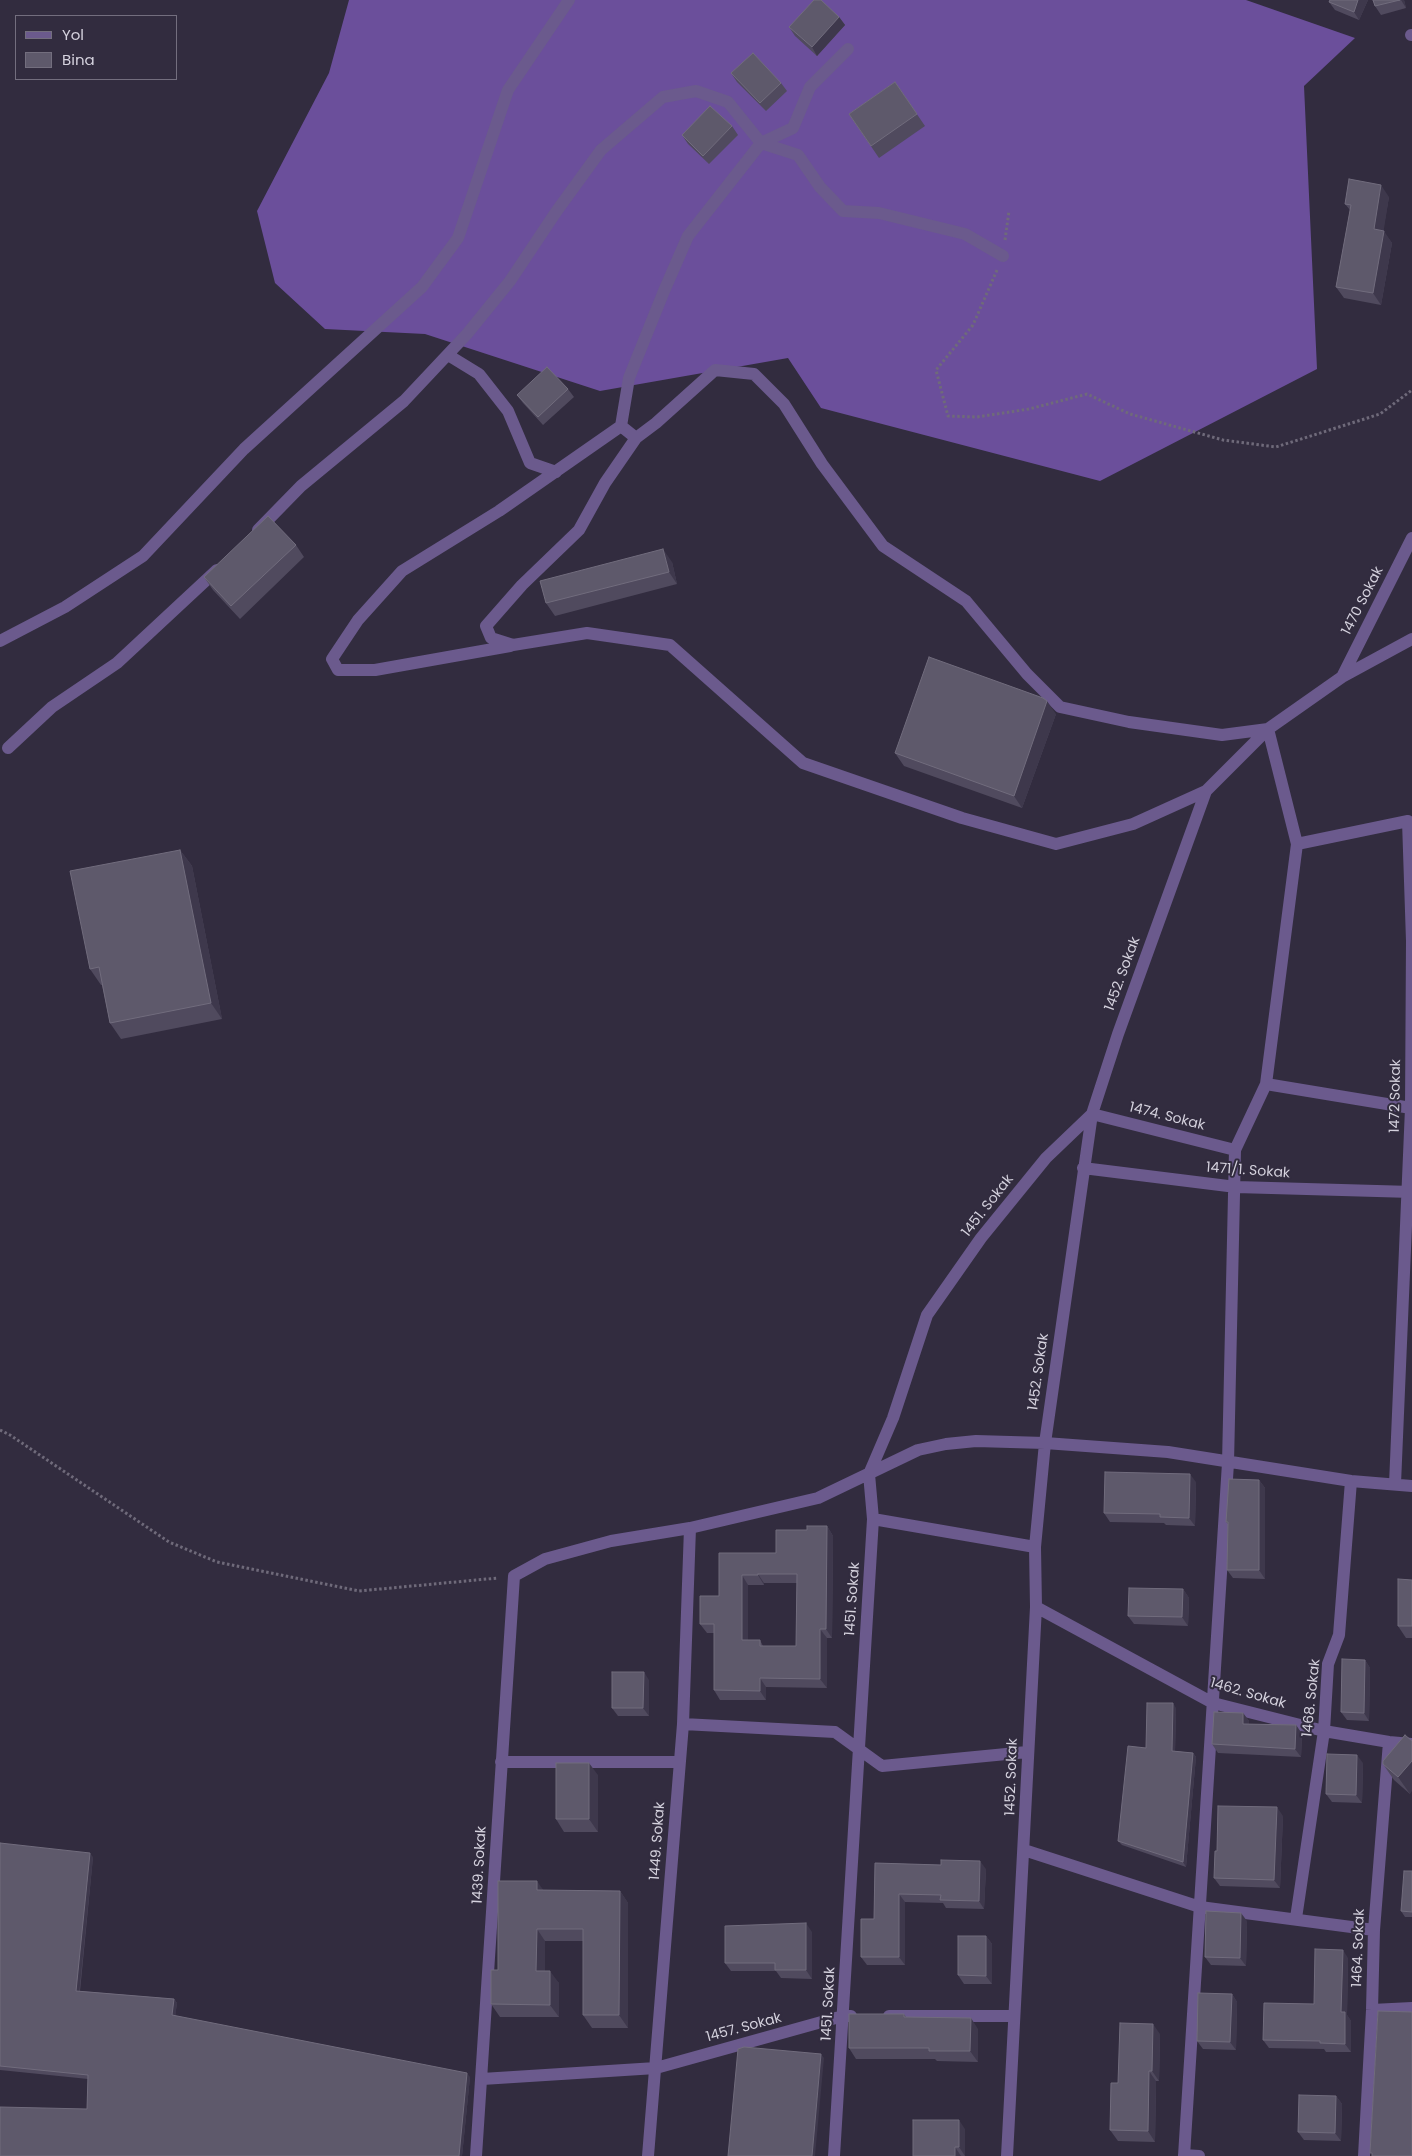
<!DOCTYPE html>
<style>
body{margin:0}
#map{position:relative;width:1412px;height:2156px;overflow:hidden;background:#322c3f;font-family:Poppins,sans-serif}
canvas{display:block}
.legend{position:absolute;left:15px;top:15px;width:162px;height:65px;box-sizing:border-box;background:#322c3f;border:1px solid #736e7e;margin:0;padding:6px 9px;list-style:none;font-size:15px;color:#d4d1dd}
.legend li{display:flex;align-items:center;gap:10px;height:25px}
.legend b{width:25px;border:1px solid #736e7e}
</style>
<div id="map">
<canvas width="1412" height="2156"></canvas>
<ul class="legend">
<li><b style="height:6px;background:#6b5a8d"></b>Yol</li>
<li><b style="height:14px;background:#5e596b"></b>Bina</li>
</ul>
</div>
<script>
const ctx = document.querySelector('canvas').getContext('2d');
ctx.lineJoin = 'round';
function fillPath(path, color) { ctx.fillStyle = color; ctx.fill(path, 'evenodd'); }
const toPath = rows => new Path2D(rows.map(r => 'M' + r).join(''));
function strokePath(path, color, width, dash) { ctx.strokeStyle = color; ctx.lineWidth = width; ctx.lineCap = dash ? 'butt' : 'round'; ctx.setLineDash(dash || []); ctx.stroke(path); }
function write(font, color, halo, rows, align = 'center') {
  ctx.font = font + ' Poppins,sans-serif'; ctx.lineWidth = 4; ctx.setLineDash([]); ctx.textBaseline = 'middle'; ctx.strokeStyle = halo; ctx.fillStyle = color; for (const [text, x, y, turn = 0] of rows) {
    ctx.save(); ctx.translate(x, y); ctx.rotate((+turn || 0) * Math.PI / 180); ctx.textAlign = isNaN(turn) ? turn : align; if (halo) ctx.strokeText(text, 0, 0); ctx.fillText(text, 0, 0); ctx.restore();
  }
}
fillPath(toPath([
 [349,0,1246,0,1355,38,1304,86,1317,369,1100,481,821,408,788,358,600,391,425,334,325,329,275,283,257,211,329,73]
]), '#6b4f9b');
strokePath(toPath([
 [1005,240,1009,211],
 [997,270,973,325,936,370,948,416,977,417,1029,409,1087,394,1130,414,1223,440,1276,447,1380,414,1412,390],
 [0,1430,10,1435,169,1542,217,1562,359,1591,498,1578]
]), '#6f6a7a', 3, [2.5, 2.5]);
strokePath(toPath([
 [1411,35,1412,35],
 [448,355,479,374,508,411,530,463,556,472],
 [636,438,621,426,629,378,664,291,688,236,761,143,798,155,820,187,843,211,879,213,965,234,1003,256],
 [258,530,301,486,404,401,467,334,510,281,556,212,601,150,663,97,696,91,728,102,761,143,793,128,810,87,848,49],
 [0,641,65,607,143,556,244,449,422,287,458,238,508,90,569,0],
 [510,646,375,670,338,670,332,659,358,620,402,571,499,511,621,426],
 [1342,677,1412,538],
 [8,748,52,707,117,663,217,570],
 [1297,844,1408,821,1412,941,1411,1108,1395,1484],
 [1266,1084,1411,1108],
 [1083,1168,1236,1187,1412,1192],
 [873,1519,1035,1547],
 [1036,1607,1213,1703,1324,1731,1389,1742,1412,1744],
 [683,1724,835,1732,882,1766,1027,1752],
 [501,1762,679,1762],
 [1024,1850,1200,1907,1374,1930],
 [1296,1918,1324,1731,1328,1664,1339,1635,1351,1481],
 [1372,2010,1412,2008],
 [889,2016,1014,2016],
 [482,2079,656,2068,843,2016,851,2016],
 [1184,2155,1199,2156],
 [476,2156,514,1576,545,1559,611,1541,690,1528,818,1498,918,1450,946,1444,976,1441,1045,1443,1168,1452,1351,1481,1412,1486],
 [648,2156,683,1724,690,1528],
 [834,2156,873,1519,869,1474,893,1418,927,1315,981,1238,1046,1158,1092,1114,1235,1150],
 [1007,2156,1036,1607,1035,1547,1045,1443,1092,1114,1118,1034,1206,791,1268,729,1342,677,1412,639],
 [1184,2156,1228,1463,1235,1150,1266,1084,1297,844,1268,729,1222,735,1129,722,1060,707,1027,674,966,601,883,546,822,464,784,404,754,374,715,370,656,423,636,438,605,483,579,530,522,585,486,626,491,638,513,645,587,633,670,645,803,763,962,818,1056,844,1133,824,1206,791],
 [1364,2156,1372,2010,1374,1930,1389,1742]
]), '#6b5a8d', 12);
fillPath(toPath([
 [1330,0,1368,0,1359,20,1335,10,1329,2],
 [1373,0,1404,0,1406,8,1381,15,1375,6],
 [839,17,845,25,817,56,795,36,789,27],
 [731,73,781,83,787,91,766,111,737,82],
 [895,82,925,126,879,158,849,114],
 [732,126,738,135,709,164,688,144,682,135],
 [1389,197,1383,231,1392,243,1381,305,1344,298,1336,287,1350,210,1345,204],
 [568,389,574,397,543,425,523,403,517,395],
 [296,545,304,557,240,619,213,590,204,577],
 [672,562,677,584,555,616,546,603],
 [1056,714,1022,808,904,766,895,753],
 [180,850,192,866,222,1019,121,1039,110,1023,102,985,101,985,90,969],
 [1259,1480,1265,1488,1265,1579,1233,1578,1227,1570,1228,1524,1226,1522],
 [1196,1482,1195,1526,1166,1525,1164,1523,1110,1522,1104,1513],
 [827,1526,833,1536,832,1638,827,1638,827,1688,766,1687,766,1700,720,1700,714,1690,714,1633,707,1633,700,1624,719,1596,719,1553,776,1553,807,1530],
 [764,1583,797,1583,796,1646,763,1646,760,1640,748,1640,748,1585,764,1585],
 [1412,1580,1412,1638,1406,1638,1398,1626],
 [1183,1589,1189,1598,1188,1626,1134,1624,1128,1616],
 [1365,1660,1370,1668,1369,1721,1347,1720,1341,1712],
 [649,1680,649,1716,618,1716,612,1708],
 [1176,1708,1175,1751,1193,1753,1196,1757,1186,1867,1122,1845,1118,1841,1146,1748],
 [1243,1713,1249,1721,1249,1724,1296,1725,1302,1734,1301,1757,1218,1753,1212,1744],
 [1405,1735,1410,1794,1394,1780,1383,1764],
 [1363,1763,1362,1803,1332,1802,1326,1794],
 [598,1775,598,1832,564,1832,556,1819],
 [1283,1816,1280,1888,1220,1886,1214,1878],
 [0,1843,93,1857,80,1991,174,1999,177,2003,175,2016,470,2077,462,2156,0,2156,87,2109,88,2079,0,2070],
 [875,1863,941,1865,986,1869,984,1909,946,1908,943,1903,905,1902,905,1965,867,1965,861,1957,874,1919],
 [1412,1871,1412,1917,1405,1917,1401,1911],
 [543,1890,620,1891,628,1903,628,2028,592,2028,583,2015,583,1941,545,1941,545,1971,559,1983,559,2017,500,2017,491,2004,498,1970],
 [1247,1921,1246,1966,1211,1965,1205,1957],
 [812,1932,812,1979,781,1978,776,1971,731,1971,725,1963],
 [986,1936,992,1944,992,1984,964,1984,958,1975],
 [1348,1958,1347,2015,1351,2021,1351,2052,1326,2052,1324,2049,1269,2048,1263,2040,1314,2004],
 [1232,1994,1237,2002,1236,2050,1203,2049,1197,2041],
 [904,2014,906,2017,978,2029,978,2062,937,2061,935,2059,856,2059,849,2048],
 [1160,2034,1159,2081,1156,2081,1155,2142,1118,2141,1110,2130,1118,2083],
 [1336,2096,1342,2104,1341,2141,1304,2140,1298,2132],
 [965,2129,965,2156,913,2156]
]), '#504a5e');
fillPath(toPath([
 [1358,0,1368,0,1359,20,1354,12],
 [1401,0,1404,0,1406,8],
 [839,17,845,25,817,56,812,47],
 [1381,185,1389,197,1382,241,1374,229],
 [1384,231,1392,243,1381,305,1373,293],
 [663,549,672,562,677,584,669,572],
 [1047,701,1056,714,1022,808,1014,796],
 [180,850,192,866,222,1019,211,1003],
 [1190,1474,1196,1482,1195,1526,1189,1518],
 [1259,1480,1265,1488,1265,1579,1259,1570],
 [827,1526,833,1536,832,1638,826,1629],
 [758,1574,764,1583,764,1585,758,1575],
 [742,1575,748,1585,748,1650,742,1640],
 [1183,1589,1189,1598,1188,1626,1182,1617],
 [820,1629,827,1638,827,1688,820,1679],
 [1365,1660,1370,1668,1369,1721,1364,1713],
 [644,1672,649,1680,649,1716,643,1708],
 [760,1678,766,1687,766,1700,760,1691],
 [1173,1703,1176,1708,1175,1755,1172,1751],
 [1243,1713,1249,1721,1249,1732,1243,1724],
 [1296,1725,1302,1734,1301,1757,1295,1749],
 [1193,1753,1196,1757,1186,1867,1183,1862],
 [1357,1755,1363,1763,1362,1803,1356,1795],
 [1412,1761,1412,1791,1410,1794,1398,1777],
 [589,1763,598,1775,598,1832,589,1819],
 [1277,1807,1283,1816,1280,1888,1274,1880],
 [90,1853,93,1857,79,1995,76,1991],
 [980,1861,986,1869,984,1909,979,1901],
 [537,1881,546,1894,537,1890],
 [620,1891,628,1903,628,2028,619,2015],
 [899,1894,905,1902,905,1965,899,1957],
 [1241,1913,1247,1921,1246,1966,1240,1958],
 [806,1923,812,1932,812,1979,806,1970],
 [537,1929,545,1941,545,1983,536,1971],
 [986,1936,992,1944,992,1984,986,1976],
 [1343,1950,1348,1958,1347,2015,1351,2021,1351,2052,1345,2044,1341,2012],
 [550,1971,559,1983,559,2017,550,2005],
 [1232,1994,1237,2002,1236,2050,1230,2042],
 [174,1999,177,2003,175,2019,172,2015],
 [971,2018,978,2029,978,2062,970,2051],
 [1153,2024,1160,2034,1159,2081,1152,2071],
 [821,2054,824,2058,815,2156,812,2156],
 [1149,2071,1156,2081,1155,2142,1148,2131],
 [467,2073,470,2077,462,2156,459,2156],
 [1336,2096,1342,2104,1341,2141,1335,2133],
 [959,2120,965,2129,965,2156,959,2147],
 [955,2147,961,2156,955,2156]
]), '#3e384c');
const building = toPath([
 [814,0,821,0,839,17,812,47,789,27,814,0],
 [1330,0,1358,0,1354,12,1329,2,1330,0],
 [1373,0,1400,0,1375,6,1373,0],
 [753,53,781,83,760,103,731,73,753,53],
 [895,82,917,114,871,146,849,114,895,82],
 [710,106,732,126,703,156,682,135,710,106],
 [1349,179,1381,185,1374,229,1384,231,1373,293,1336,287,1351,205,1345,204,1349,179],
 [547,367,568,389,538,417,517,395,547,367],
 [268,516,296,545,231,606,204,577,268,516],
 [663,549,669,572,546,603,540,581,663,549],
 [929,657,1043,698,1047,701,1014,796,895,753,929,657],
 [180,850,211,1003,110,1023,99,967,90,969,70,871,180,850],
 [1105,1472,1190,1474,1189,1518,1160,1517,1160,1514,1104,1513,1105,1472],
 [1229,1479,1259,1480,1259,1570,1227,1570,1228,1522,1226,1522,1229,1479],
 [807,1526,827,1526,826,1629,820,1629,820,1679,760,1678,760,1691,714,1690,714,1624,700,1624,700,1596,719,1596,719,1553,776,1553,776,1530,807,1530,807,1526],
 [758,1574,797,1574,796,1646,760,1646,760,1640,742,1640,742,1575,758,1575,758,1574],
 [1398,1579,1412,1580,1412,1626,1398,1626,1398,1579],
 [1129,1588,1183,1589,1182,1617,1128,1616,1129,1588],
 [1342,1659,1365,1660,1364,1713,1341,1712,1342,1659],
 [612,1672,644,1672,643,1708,612,1708,612,1672],
 [1147,1703,1173,1703,1172,1751,1193,1753,1183,1862,1118,1841,1128,1746,1146,1748,1147,1703],
 [1214,1712,1243,1713,1243,1724,1296,1725,1295,1749,1212,1744,1214,1712],
 [1405,1735,1412,1741,1412,1761,1398,1777,1383,1764,1383,1761,1405,1735],
 [1327,1754,1357,1755,1356,1795,1326,1794,1327,1754],
 [556,1763,589,1763,589,1819,556,1819,556,1763],
 [1218,1806,1277,1807,1274,1880,1214,1878,1215,1851,1217,1851,1218,1806],
 [0,1843,90,1853,76,1991,174,1999,172,2015,467,2073,459,2156,0,2156,0,2107,87,2109,88,2075,0,2066,0,1843],
 [941,1860,980,1861,979,1901,940,1900,941,1895,899,1894,899,1957,861,1957,861,1919,874,1919,875,1863,941,1865,941,1860],
 [1404,1871,1412,1871,1412,1912,1401,1911,1404,1871],
 [498,1881,537,1881,537,1890,620,1891,619,2015,583,2015,583,1929,537,1929,536,1971,550,1971,550,2005,491,2004,491,1970,498,1970,498,1881],
 [1206,1911,1241,1913,1240,1958,1205,1957,1206,1911],
 [806,1923,806,1970,775,1970,775,1963,725,1963,725,1926,806,1923],
 [958,1936,986,1936,986,1976,958,1975,958,1936],
 [1315,1949,1343,1950,1341,2012,1345,2012,1345,2044,1320,2043,1320,2041,1263,2040,1264,2003,1314,2004,1315,1949],
 [1198,1993,1232,1994,1230,2042,1197,2041,1198,1993],
 [1378,2011,1412,2012,1412,2156,1372,2156,1372,2153,1370,2153,1378,2011],
 [849,2014,904,2014,904,2017,971,2018,970,2051,929,2051,929,2048,849,2048,849,2014],
 [1120,2023,1153,2024,1152,2071,1149,2071,1148,2131,1110,2130,1111,2083,1118,2083,1120,2023],
 [744,2047,821,2054,812,2156,728,2156,738,2049,744,2047],
 [1299,2095,1336,2096,1335,2133,1298,2132,1299,2095],
 [913,2120,959,2120,959,2147,955,2147,955,2156,913,2156,913,2120]
]);
fillPath(building, '#5e596b');
strokePath(building, '#716c7d', 1);
write('14px', '#d4d1dd', '#322c3f', [
 ["1470 Sokak",1363,601,-63],
 ["1452. Sokak",1123,974,-70],
 ["1472 Sokak",1396,1096,-89],
 ["1474. Sokak",1167,1117,14],
 ["1471/1. Sokak",1248,1171,4],
 ["1451. Sokak",988,1206,-52],
 ["1452. Sokak",1039,1372,-82],
 ["1451. Sokak",853,1599,-86],
 ["1462. Sokak",1248,1694,16],
 ["1468. Sokak",1312,1698,-84],
 ["1452. Sokak",1012,1777,-88],
 ["1449. Sokak",658,1841,-86],
 ["1439. Sokak",480,1865,-87],
 ["1464. Sokak",1359,1948,-88],
 ["1451. Sokak",829,2004,-87],
 ["1457. Sokak",744,2028,-15]
]);
</script>
